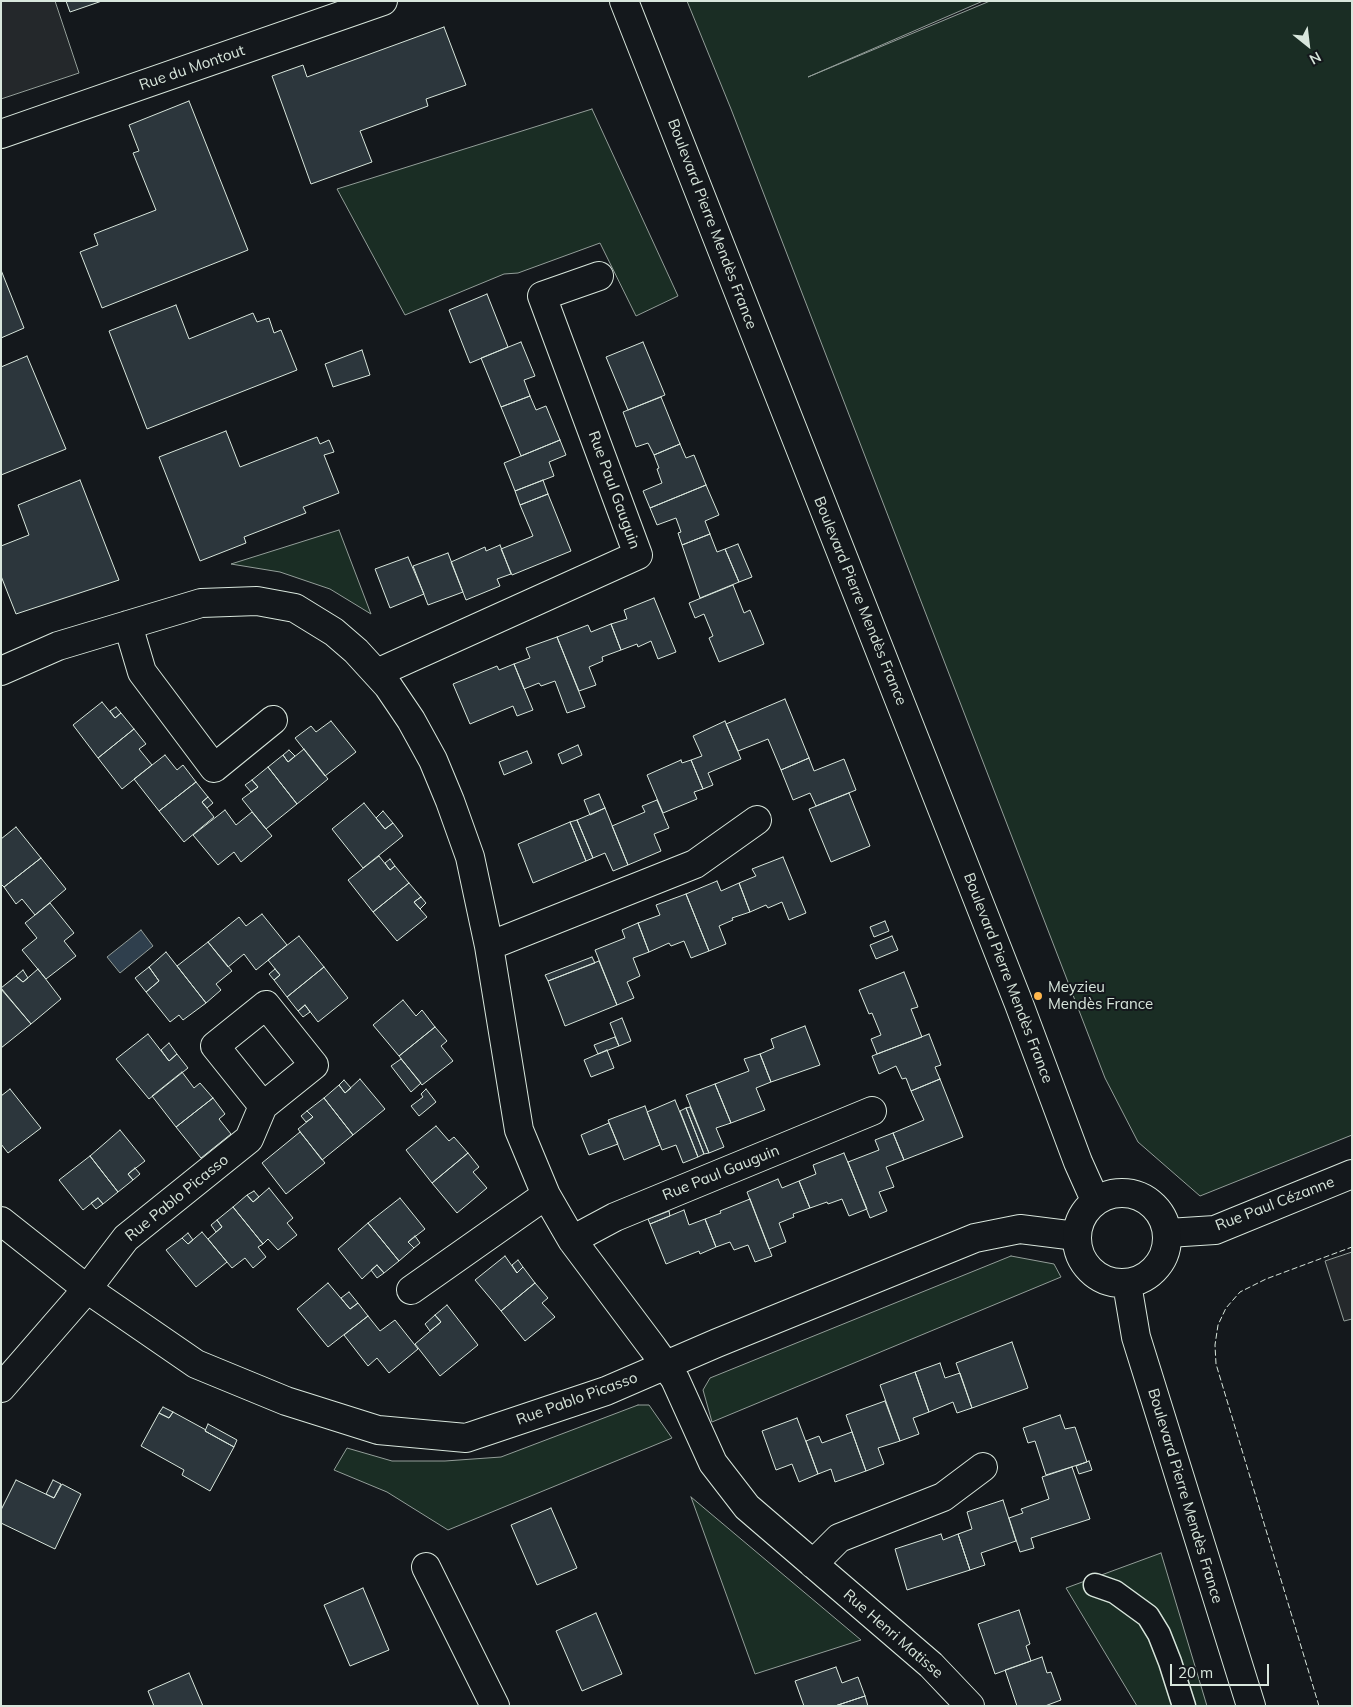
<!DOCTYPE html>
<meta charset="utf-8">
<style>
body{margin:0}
#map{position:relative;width:1353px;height:1707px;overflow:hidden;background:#14181c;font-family:Mulish,sans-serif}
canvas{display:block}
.frame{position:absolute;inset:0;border:2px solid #d8e6dc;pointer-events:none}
.north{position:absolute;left:1283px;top:20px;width:50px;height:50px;-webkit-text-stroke:4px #14181c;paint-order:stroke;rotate:151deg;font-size:14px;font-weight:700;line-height:20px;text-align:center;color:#d8e6dc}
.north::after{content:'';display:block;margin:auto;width:18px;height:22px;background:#d8e6dc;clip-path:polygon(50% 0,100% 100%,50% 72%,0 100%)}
.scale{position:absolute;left:1170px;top:1664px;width:99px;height:22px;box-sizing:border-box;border:2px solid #d8e6dc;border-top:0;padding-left:6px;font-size:15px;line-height:18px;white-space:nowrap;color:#d8e6dc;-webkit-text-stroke:4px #14181c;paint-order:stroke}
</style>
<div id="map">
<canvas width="1353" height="1707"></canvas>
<div class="frame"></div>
<div class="north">N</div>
<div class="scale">20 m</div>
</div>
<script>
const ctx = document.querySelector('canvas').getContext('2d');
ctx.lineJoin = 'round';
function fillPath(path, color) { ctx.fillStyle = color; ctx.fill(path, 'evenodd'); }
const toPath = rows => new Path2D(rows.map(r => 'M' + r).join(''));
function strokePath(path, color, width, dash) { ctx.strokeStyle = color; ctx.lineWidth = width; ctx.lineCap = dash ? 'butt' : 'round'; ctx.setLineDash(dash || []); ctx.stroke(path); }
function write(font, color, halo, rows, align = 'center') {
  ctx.font = font + ' Mulish,sans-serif'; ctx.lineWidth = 4; ctx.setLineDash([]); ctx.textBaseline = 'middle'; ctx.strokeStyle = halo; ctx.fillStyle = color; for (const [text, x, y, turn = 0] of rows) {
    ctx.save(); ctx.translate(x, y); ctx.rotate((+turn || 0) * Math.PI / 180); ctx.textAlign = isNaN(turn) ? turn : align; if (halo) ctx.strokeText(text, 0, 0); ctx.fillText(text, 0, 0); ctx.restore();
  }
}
const green = toPath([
 [687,1,983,1,808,77,990,1,1352,1,1352,1135,1200,1196,1138,1142,1105,1078,731,109,687,1],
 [592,109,678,296,636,316,600,243,518,273,504,274,405,315,337,189,592,109],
 [339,530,371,614,330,589,280,572,231,564,339,530],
 [1011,1256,1054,1264,1061,1277,712,1422,703,1390,710,1378,1011,1256],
 [638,1405,649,1405,672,1438,448,1530,387,1492,334,1470,347,1448,392,1461,445,1461,501,1457,638,1405],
 [691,1497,861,1640,755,1674,691,1497],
 [1161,1553,1207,1706,1137,1706,1066,1588,1161,1553]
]);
fillPath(green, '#1a2d24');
strokePath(green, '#939e99', 1);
const parking = toPath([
 [1,1,55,1,79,73,1,99,1,1],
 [1352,1252,1352,1319,1344,1321,1325,1261,1352,1252]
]);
fillPath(parking, '#24282b');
strokePath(parking, '#939e99', 1);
const water = toPath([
 [141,930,153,946,120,973,107,957,141,930]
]);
fillPath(water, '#2f3f4d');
strokePath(water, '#939e99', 1);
const building = toPath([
 [66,1,102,1,70,12,66,1],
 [444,27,466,85,426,99,428,106,360,131,372,162,311,184,272,76,303,65,307,77,444,27],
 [189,101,248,250,102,308,80,252,98,245,94,234,156,210,133,153,139,151,129,125,189,101],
 [1,270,24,328,1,338,1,270],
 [487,294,508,347,470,363,449,310,487,294],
 [176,305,189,339,253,313,257,322,269,318,274,333,281,330,297,370,147,429,109,331,176,305],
 [521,342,535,376,524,380,530,396,501,407,481,358,521,342],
 [643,342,665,395,628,410,606,357,643,342],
 [362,350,370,375,333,387,325,364,362,350],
 [27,356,66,449,1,475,1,367,27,356],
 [530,396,536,410,546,406,560,440,521,456,501,407,530,396],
 [661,397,680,444,654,455,648,443,636,447,623,412,661,397],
 [226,431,240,467,317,437,320,444,329,440,334,452,324,455,339,493,303,507,306,513,244,537,246,543,200,561,159,457,226,431],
 [560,440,566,455,549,462,554,476,515,491,504,463,560,440],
 [680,444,686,458,694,455,706,485,650,508,643,491,662,483,657,469,659,468,654,455,680,444],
 [80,480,119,580,16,614,1,576,1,546,29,535,18,505,80,480],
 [543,480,548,494,520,505,515,491,543,480],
 [706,485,719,515,705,521,710,534,682,545,678,533,681,532,676,518,657,525,650,508,706,485],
 [548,494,571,551,512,575,501,549,533,536,520,505,548,494],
 [710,534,717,552,725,549,739,582,700,598,682,545,710,534],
 [738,544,752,577,739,582,725,549,738,544],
 [500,545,511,574,497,579,500,586,466,600,451,562,485,547,486,551,500,545],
 [448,553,463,592,428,605,413,566,448,553],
 [408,557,424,594,390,608,375,569,408,557],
 [733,585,744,613,750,610,764,644,719,662,709,638,713,636,704,614,695,618,689,603,733,585],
 [654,598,676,652,658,659,651,641,638,647,637,644,621,650,611,624,627,619,624,610,654,598],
 [611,624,621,650,602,657,603,661,589,667,596,685,579,691,557,637,588,625,591,632,611,624],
 [557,637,585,707,567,713,555,681,541,686,539,683,524,689,514,664,530,658,526,648,557,637],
 [514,664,533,710,517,716,513,706,470,724,453,684,497,666,499,670,514,664],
 [785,699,809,758,781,770,768,739,738,751,726,724,785,699],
 [102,702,115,718,121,713,134,729,98,758,73,725,102,702],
 [116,707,121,713,115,718,110,711,116,707],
 [331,721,356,752,325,776,295,738,311,726,316,732,331,721],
 [725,721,741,759,708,773,713,785,703,789,691,760,702,756,693,736,725,721],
 [134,729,146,744,139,749,152,765,122,789,98,758,134,729],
 [578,745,582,755,562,764,558,754,578,745],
 [304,749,328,779,297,804,268,767,283,755,288,762,304,749],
 [289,750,295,756,288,762,283,755,289,750],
 [527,751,532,763,504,775,499,762,527,751],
 [165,755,177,770,183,765,196,782,159,811,134,779,165,755],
 [809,758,814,771,844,759,856,790,816,806,810,793,793,800,781,770,809,758],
 [681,760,682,763,691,760,703,789,694,792,697,799,663,813,647,775,681,760],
 [268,767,297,804,266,829,242,799,258,787,252,780,268,767],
 [252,780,258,787,251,792,245,785,252,780],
 [196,782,208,797,202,802,214,817,184,842,159,811,196,782],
 [849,793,870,846,831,862,809,809,849,793],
 [599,794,605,808,590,815,584,800,599,794],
 [208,797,213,803,207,808,202,802,208,797],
 [657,800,669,828,654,834,661,851,628,865,612,826,645,812,642,806,657,800],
 [364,803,385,829,393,823,403,836,363,868,332,829,364,803],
 [605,808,628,865,613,871,605,853,593,858,577,820,605,808],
 [225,810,236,825,252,812,272,836,241,862,234,852,218,865,193,835,225,810],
 [383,811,393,823,385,829,376,818,383,811],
 [577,820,593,858,586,861,570,822,577,820],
 [570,822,586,861,533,883,518,844,570,822],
 [16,827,41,858,4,887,1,884,1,839,16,827],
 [379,856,390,870,395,866,409,883,373,912,348,880,379,856],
 [783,857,806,913,789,920,782,902,768,908,766,905,750,912,739,883,756,876,752,869,783,857],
 [41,858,66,889,35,915,22,899,16,904,4,887,41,858],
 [390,859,395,866,390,870,385,863,390,859],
 [717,881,721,891,739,883,750,912,732,918,733,920,719,926,726,944,709,951,686,894,717,881],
 [409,883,421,897,414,902,427,917,397,941,373,912,409,883],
 [686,894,709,951,691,958,684,941,671,946,669,943,649,952,638,923,660,915,656,905,686,894],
 [421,897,426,903,420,909,414,902,421,897],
 [50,903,74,933,64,941,76,956,46,979,22,950,37,938,25,923,50,903],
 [262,914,287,945,256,970,244,954,228,967,208,942,239,917,246,926,262,914],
 [885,921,889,931,874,937,870,927,885,921],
 [638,923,649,952,633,958,640,976,627,982,634,998,617,1005,595,950,625,938,622,930,638,923],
 [299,936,324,967,287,997,274,980,280,975,268,960,299,936],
 [892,936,898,950,876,959,870,945,892,936],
 [208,942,232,971,216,984,221,990,206,1003,177,966,208,942],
 [166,952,206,1003,183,1020,179,1015,170,1022,146,992,159,981,149,967,166,952],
 [592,957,595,963,548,981,545,975,592,957],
 [599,961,617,1005,565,1026,548,981,599,961],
 [149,967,159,981,146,992,135,978,149,967],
 [324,967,348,998,318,1022,305,1005,298,1011,287,997,324,967],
 [38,969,61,999,31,1024,1,988,16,976,23,982,38,969],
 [275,969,280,975,274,980,269,974,275,969],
 [23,970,28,978,23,982,16,976,23,970],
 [904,972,918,1007,911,1009,922,1037,877,1054,871,1039,881,1035,872,1013,869,1014,859,990,904,972],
 [1,989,31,1024,1,1048,1,989],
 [403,1000,416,1016,422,1010,435,1027,399,1056,373,1025,403,1000],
 [305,1005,310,1012,303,1017,298,1011,305,1005],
 [622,1018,631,1041,619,1046,610,1023,622,1018],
 [805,1026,820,1065,771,1082,760,1054,774,1048,771,1039,805,1026],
 [435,1027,447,1041,441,1046,453,1061,422,1085,399,1056,435,1027],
 [148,1034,169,1061,177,1054,188,1068,149,1099,116,1059,148,1034],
 [929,1034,941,1065,935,1067,940,1079,911,1091,906,1078,902,1079,896,1066,879,1074,872,1056,929,1034],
 [615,1037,619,1046,598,1054,594,1045,615,1037],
 [169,1043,177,1054,169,1061,161,1050,169,1043],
 [607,1050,614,1068,591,1077,584,1060,607,1050],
 [760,1054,771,1082,756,1088,765,1110,731,1123,715,1084,749,1071,744,1059,760,1054],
 [401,1059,421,1083,411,1092,391,1066,401,1059],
 [182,1072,194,1088,200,1083,213,1098,176,1127,152,1096,182,1072],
 [360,1079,385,1109,353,1135,324,1098,339,1085,345,1093,360,1079],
 [940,1079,963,1137,904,1160,893,1133,924,1120,911,1091,940,1079],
 [344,1080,351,1088,345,1093,339,1085,344,1080],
 [715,1084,731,1123,716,1128,724,1147,709,1153,686,1095,715,1084],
 [10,1089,41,1128,8,1153,1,1144,1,1096,10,1089],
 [426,1089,436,1102,419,1116,411,1106,423,1097,421,1094,426,1089],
 [213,1098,225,1114,219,1119,231,1134,201,1158,176,1127,213,1098],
 [324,1098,353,1135,322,1160,298,1129,313,1117,307,1111,324,1098],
 [675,1100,698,1157,683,1163,676,1145,662,1150,647,1112,675,1100],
 [645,1106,660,1145,624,1160,608,1120,645,1106],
 [690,1107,709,1153,704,1154,686,1108,690,1107],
 [686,1108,704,1154,698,1157,680,1111,686,1108],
 [307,1111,313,1117,306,1122,301,1116,307,1111],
 [609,1123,618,1144,589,1155,581,1135,609,1123],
 [436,1126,449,1141,454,1137,468,1153,432,1183,406,1150,436,1126],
 [120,1130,145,1161,128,1174,133,1180,118,1192,90,1156,120,1130],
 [300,1132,325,1163,286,1194,262,1163,300,1132],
 [893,1133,904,1160,886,1167,894,1187,879,1192,887,1211,870,1218,848,1162,879,1150,875,1140,893,1133],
 [468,1153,479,1167,473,1172,487,1188,457,1213,432,1183,468,1153],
 [844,1153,867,1209,849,1216,842,1199,828,1204,827,1202,810,1208,799,1181,816,1174,813,1165,844,1153],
 [90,1156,118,1192,103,1204,98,1198,83,1210,59,1180,90,1156],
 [135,1168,140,1174,133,1180,128,1174,135,1168],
 [778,1179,782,1188,799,1181,810,1208,793,1214,794,1217,779,1223,786,1242,769,1249,747,1192,778,1179],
 [269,1188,293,1218,287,1223,297,1235,278,1250,268,1239,263,1244,233,1207,247,1195,253,1202,269,1188],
 [254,1191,259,1197,253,1202,247,1195,254,1191],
 [98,1198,103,1204,96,1209,91,1203,98,1198],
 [400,1198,425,1229,408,1242,414,1248,399,1261,368,1223,400,1198],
 [750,1199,772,1256,755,1262,748,1245,734,1250,730,1242,716,1247,705,1219,721,1213,720,1211,750,1199],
 [233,1207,263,1244,258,1247,266,1257,253,1268,245,1258,232,1268,208,1239,222,1227,217,1220,233,1207],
 [684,1210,689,1225,705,1219,716,1247,700,1254,699,1251,666,1264,650,1224,684,1210],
 [669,1211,670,1216,650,1224,648,1219,669,1211],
 [217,1220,222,1227,216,1232,211,1225,217,1220],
 [368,1223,399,1261,384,1273,377,1265,362,1279,338,1249,368,1223],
 [202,1232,227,1262,196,1287,166,1250,182,1238,188,1244,202,1232],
 [188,1233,193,1240,188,1244,182,1238,188,1233],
 [415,1236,420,1243,414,1248,408,1242,415,1236],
 [505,1256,517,1273,523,1267,535,1283,501,1311,475,1280,505,1256],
 [518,1260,523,1267,517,1273,512,1265,518,1260],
 [377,1265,384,1273,377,1278,371,1270,377,1265],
 [328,1283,350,1309,358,1303,368,1316,328,1347,297,1309,328,1283],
 [535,1283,548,1298,542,1303,555,1317,525,1341,501,1311,535,1283],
 [349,1292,358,1303,350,1309,341,1298,349,1292],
 [447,1305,478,1345,440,1376,415,1344,441,1322,435,1315,447,1305],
 [435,1315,441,1322,430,1331,425,1324,435,1315],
 [368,1316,380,1331,395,1320,418,1349,389,1373,377,1358,368,1366,344,1335,368,1316],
 [1012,1342,1028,1388,972,1408,956,1363,1012,1342],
 [940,1363,945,1378,960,1373,972,1408,957,1413,953,1402,929,1412,915,1372,940,1363],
 [915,1372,929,1412,913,1418,919,1434,900,1441,880,1385,915,1372],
 [885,1401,900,1441,878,1448,884,1464,866,1471,846,1415,885,1401],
 [163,1407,173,1412,169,1418,159,1413,163,1407],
 [173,1412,206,1430,205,1431,234,1447,210,1491,182,1475,184,1470,141,1446,159,1413,169,1418,173,1412],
 [1060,1415,1065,1429,1075,1427,1087,1462,1046,1475,1035,1441,1028,1443,1023,1428,1060,1415],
 [797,1418,818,1474,799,1482,792,1464,776,1470,762,1431,797,1418],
 [208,1424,237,1440,234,1447,205,1431,208,1424],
 [852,1432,866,1471,835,1482,831,1469,818,1474,806,1441,819,1436,822,1443,852,1432],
 [1089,1461,1092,1470,1079,1474,1076,1466,1089,1461],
 [1072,1467,1090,1519,1031,1538,1034,1548,1020,1552,1009,1518,1023,1513,1021,1509,1049,1499,1042,1477,1072,1467],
 [16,1480,54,1498,62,1484,81,1494,55,1549,1,1523,1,1510,16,1480],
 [53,1480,61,1484,54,1498,46,1494,53,1480],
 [1003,1500,1016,1541,981,1553,985,1565,970,1570,958,1534,972,1529,967,1512,1003,1500],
 [551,1508,577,1568,537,1585,511,1525,551,1508],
 [941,1534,943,1540,958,1534,970,1570,907,1590,895,1549,941,1534],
 [363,1588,389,1650,350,1666,324,1605,363,1588],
 [1019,1610,1030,1644,1026,1646,1031,1661,995,1674,978,1624,1019,1610],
 [596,1613,622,1674,582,1691,556,1631,596,1613],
 [1042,1657,1047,1673,1051,1672,1061,1700,1045,1706,1017,1706,1005,1670,1042,1657],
 [836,1667,842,1683,858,1677,865,1696,835,1706,804,1706,795,1681,836,1667],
 [189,1673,203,1706,154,1706,148,1691,189,1673],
 [865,1696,868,1706,835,1706,865,1696]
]);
fillPath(building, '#2c363c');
strokePath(building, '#d8e6dc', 1);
const pedestrian = toPath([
 [1095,1585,1115,1592,1148,1616,1159,1634,1170,1662,1184,1706]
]);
const minor = toPath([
 [1,134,383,1],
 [128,625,142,672,214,768,273,720],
 [1,671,58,646,201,603,257,601,295,608,334,632,356,651,388,686,411,720,433,760,450,801,470,857,489,946,519,1130,546,1195,572,1240,653,1348,675,1379,713,1463,747,1507,931,1665,970,1706],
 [377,673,638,555,542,296,599,276],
 [489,946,695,864,757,820],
 [1,1221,87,1289,196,1364,286,1401,378,1430,466,1438,606,1391,717,1343,975,1238,1020,1229,1076,1236],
 [1168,1233,1215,1230,1352,1174],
 [572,1240,615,1217,872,1111],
 [411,1290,546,1195],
 [1,1388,87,1289,126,1238,249,1139,263,1106,314,1065,266,1005,215,1046,263,1106],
 [813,1564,839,1538,943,1497,983,1467],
 [426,1567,495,1706]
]);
const tertiary = toPath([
 [624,1,1019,1004,1078,1162,1095,1200],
 '1077 1238a45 45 0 1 1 90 0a45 45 0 1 1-90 0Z',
 [1127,1284,1136,1337,1251,1706]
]);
strokePath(pedestrian, '#d8e6dc', 25);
strokePath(minor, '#d8e6dc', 30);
strokePath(tertiary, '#d8e6dc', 30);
strokePath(pedestrian, '#14181c', 22);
strokePath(minor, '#14181c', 28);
strokePath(tertiary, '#14181c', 28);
strokePath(toPath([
 [1319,1706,1216,1364,1215,1345,1218,1325,1226,1308,1240,1292,1266,1279,1352,1247]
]), '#d8e6dc', 1, [6, 2.5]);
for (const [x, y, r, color] of [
 [1038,996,5,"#ffb74d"]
]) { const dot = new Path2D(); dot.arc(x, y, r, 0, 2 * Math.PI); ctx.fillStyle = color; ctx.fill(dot); strokePath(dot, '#14181c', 2); }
write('15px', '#d8e6dc', '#14181c', [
 ["Rue du Montout",192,68,-19],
 ["Boulevard Pierre Mendès France",712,224,69],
 ["Rue Paul Gauguin",614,490,70],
 ["Boulevard Pierre Mendès France",860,601,68],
 ["Boulevard Pierre Mendès France",1008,978,69],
 ["Rue Paul Gauguin",721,1173,-22],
 ["Rue Pablo Picasso",177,1198,-39],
 ["Rue Paul Cézanne",1275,1204,-21],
 ["Rue Pablo Picasso",577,1399,-20],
 ["Boulevard Pierre Mendès France",1185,1496,73],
 ["Rue Henri Matisse",893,1634,41]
]);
write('15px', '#d8e6dc', '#14181c', [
 ["Meyzieu",1048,987],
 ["Mendès France",1048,1004]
], 'left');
</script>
